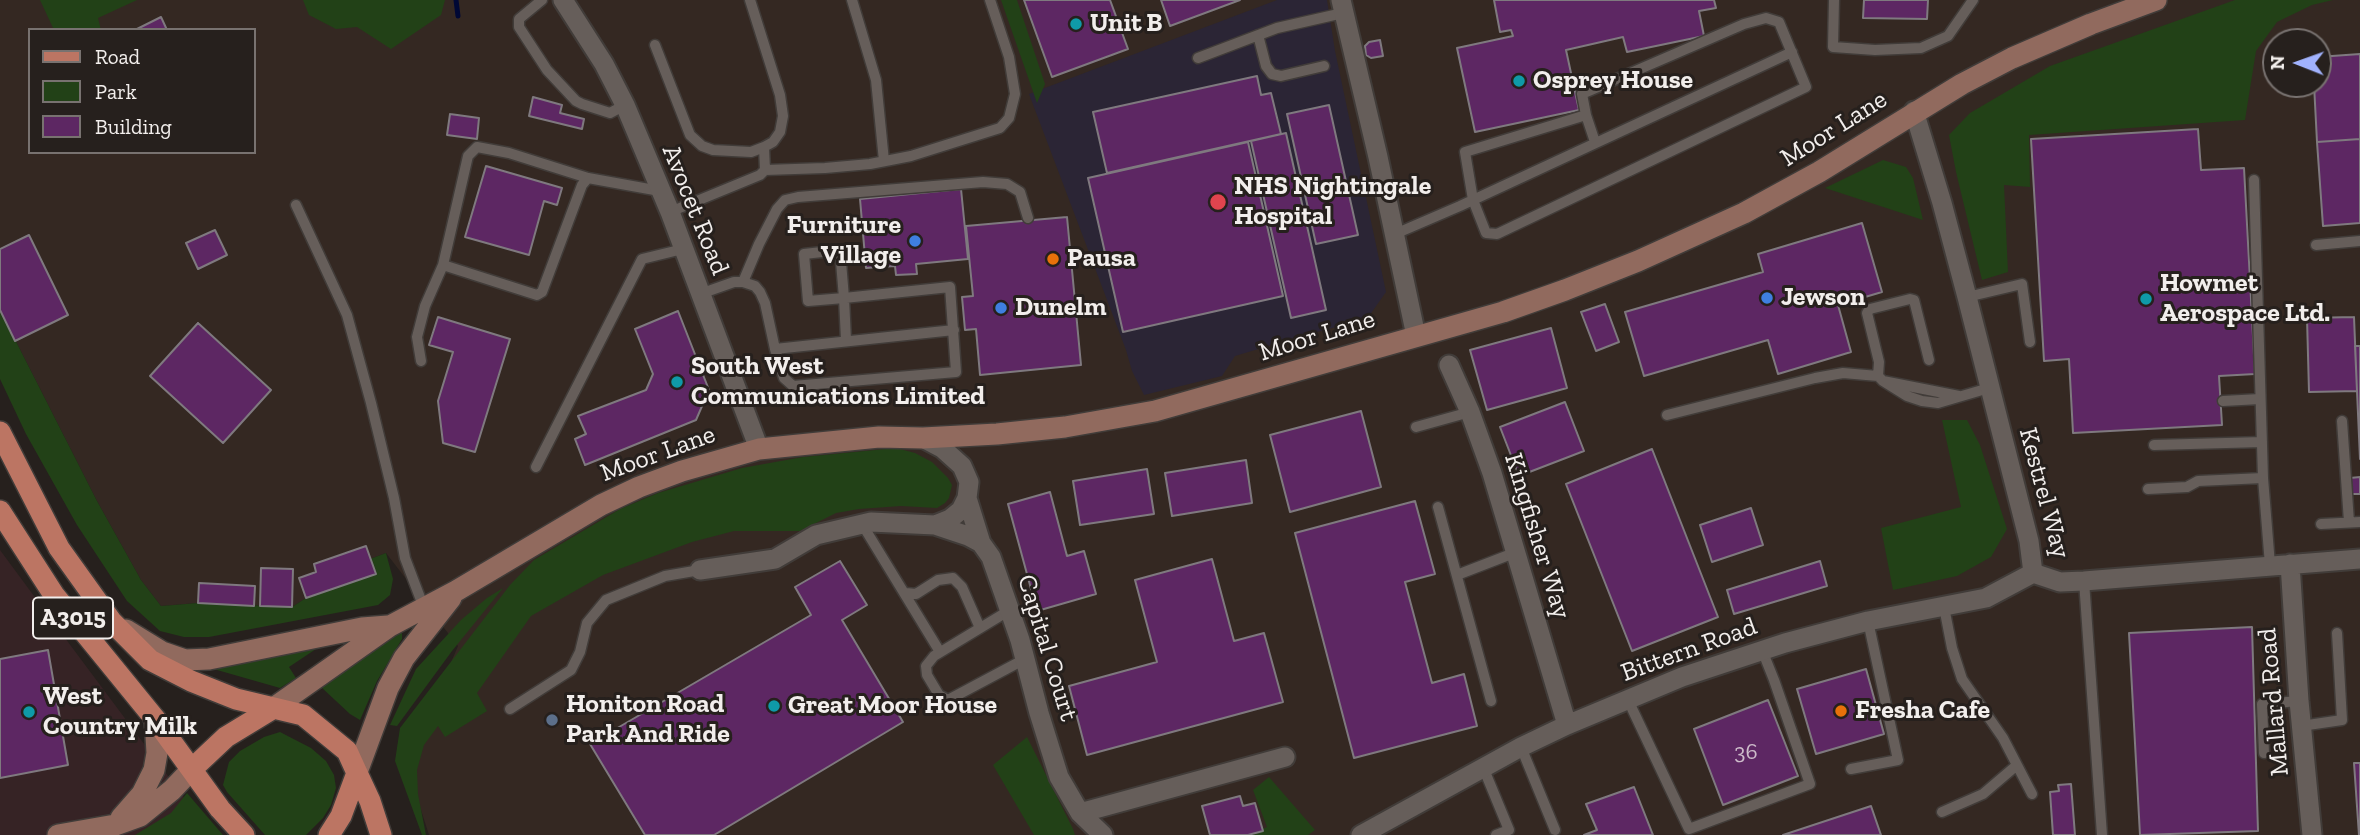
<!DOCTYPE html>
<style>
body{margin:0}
#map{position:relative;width:2360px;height:835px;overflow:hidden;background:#26201d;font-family:"Zilla Slab",serif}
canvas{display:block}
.legend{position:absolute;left:28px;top:28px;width:228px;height:126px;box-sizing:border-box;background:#26201d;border:2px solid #787270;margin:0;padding:9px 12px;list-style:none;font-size:21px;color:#f2eeec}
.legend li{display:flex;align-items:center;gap:14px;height:35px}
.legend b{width:35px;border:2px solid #787270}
.north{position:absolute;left:2262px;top:28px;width:70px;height:70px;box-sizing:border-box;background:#26201d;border:2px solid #787270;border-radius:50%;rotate:271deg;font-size:19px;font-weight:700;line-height:28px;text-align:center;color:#f2eeec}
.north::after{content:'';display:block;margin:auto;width:24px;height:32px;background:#a1b2fd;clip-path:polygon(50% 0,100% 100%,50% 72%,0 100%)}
</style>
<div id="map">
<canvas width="2360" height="835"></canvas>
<ul class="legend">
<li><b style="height:9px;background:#bc7563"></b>Road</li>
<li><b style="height:19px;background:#224117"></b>Park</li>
<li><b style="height:19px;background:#5d2763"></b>Building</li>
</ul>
<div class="north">N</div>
</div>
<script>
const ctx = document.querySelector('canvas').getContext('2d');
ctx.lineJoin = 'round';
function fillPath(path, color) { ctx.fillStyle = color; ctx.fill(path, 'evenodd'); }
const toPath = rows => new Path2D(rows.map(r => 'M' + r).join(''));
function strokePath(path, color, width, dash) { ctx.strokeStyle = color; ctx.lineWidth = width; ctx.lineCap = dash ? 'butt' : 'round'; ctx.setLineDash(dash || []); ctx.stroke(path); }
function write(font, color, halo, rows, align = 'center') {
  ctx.font = font + ' "Zilla Slab",serif'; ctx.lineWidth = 6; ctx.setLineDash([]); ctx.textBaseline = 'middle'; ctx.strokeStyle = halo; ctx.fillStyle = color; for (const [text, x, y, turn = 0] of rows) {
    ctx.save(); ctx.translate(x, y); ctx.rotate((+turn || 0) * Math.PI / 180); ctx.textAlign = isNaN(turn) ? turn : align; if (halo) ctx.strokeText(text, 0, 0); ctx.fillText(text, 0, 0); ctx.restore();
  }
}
fillPath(toPath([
 [0,550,68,642,212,835,0,835]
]), '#362325');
fillPath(toPath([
 [0,0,2360,0,2360,835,429,835,407,766,458,646,386,553,370,559,376,574,306,598,292,607,198,603,161,606,141,580,97,501,0,310],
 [30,30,254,30,254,152,30,152],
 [2276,42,2318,42,2318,84,2276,84]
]), '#342822');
fillPath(toPath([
 [1277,0,1327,0,1335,51,1386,292,1367,319,1309,334,1235,356,1222,376,1144,395,1132,371,1126,350,1029,94]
]), '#2b2535');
fillPath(toPath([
 [40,0,137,0,98,18,101,30,54,30],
 [303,0,445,0,441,15,391,49,357,27,336,29,309,15],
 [1001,0,1017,0,1045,84,1037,103],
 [2235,0,2333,0,2312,5,2277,22,2256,51,2245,120,2029,135,2030,187,2004,185,2008,272,1982,280,1956,172,1949,135,1970,113,2050,66],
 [1883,160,1906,167,1913,178,1923,220,1825,188],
 [0,310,97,501,141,580,161,606,198,603,292,607,306,598,376,574,370,559,386,553,393,579,390,595,378,605,209,637,184,637,160,631,127,601,77,525,26,434,0,379],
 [1942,420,1967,420,1980,445,2007,529,1991,557,1957,576,1893,590,1881,528,1961,507],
 [896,448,915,453,932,462,948,478,952,485,949,498,945,503,937,508,901,506,859,509,836,513,800,531,734,531,692,542,603,575,531,616,477,693,487,711,445,737,438,726,424,745,417,770,418,794,426,835,422,835,395,761,400,728,510,585,534,560,620,509,658,493,742,468,803,457],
 [503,588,452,651,397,726,390,725,416,669,461,620,487,598],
 [402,632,402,639,377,681,360,720,350,714,321,687],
 [328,641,289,667,296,678,280,688,210,668],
 [280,732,311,748,326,761,334,775,336,788,331,805,323,818,306,835,265,835,227,792,223,785,229,762,240,751,264,737],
 [1027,737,1073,829,1075,835,1034,835,993,765],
 [1269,777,1315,830,1308,835,1250,835,1267,827,1253,790],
 [187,793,223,835,135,835,171,813]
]), '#224117');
strokePath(toPath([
 [456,0,458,16]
]), '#000835', 5);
const building = toPath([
 [1024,0,1110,0,1128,49,1052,77,1024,0],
 [1161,0,1240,0,1170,26,1161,0],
 [1494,0,1714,0,1716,8,1699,11,1704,36,1627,52,1623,37,1566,50,1579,110,1475,132,1457,48,1513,36,1511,30,1500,32,1494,0],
 [1864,0,1928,0,1927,19,1863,18,1864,0],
 [161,17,167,30,135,30,161,17],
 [1380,40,1383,56,1371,58,1366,55,1365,46,1369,42,1380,40],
 [2360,54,2360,139,2317,142,2314,84,2318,84,2318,57,2360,54],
 [1257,76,1261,95,1271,93,1281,134,1107,173,1093,112,1257,76],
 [533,97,562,105,560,113,584,119,582,129,529,116,533,97],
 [1329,105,1358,235,1316,244,1287,114,1329,105],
 [450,114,479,118,477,139,447,135,450,114],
 [2198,129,2201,170,2244,168,2255,374,2219,376,2222,425,2073,433,2069,359,2044,361,2031,139,2198,129],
 [1286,133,1326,310,1291,318,1251,141,1286,133],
 [2360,139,2360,223,2323,226,2317,142,2360,139],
 [1248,142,1283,296,1123,332,1088,178,1248,142],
 [486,166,562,188,557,205,544,201,529,255,465,237,486,166],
 [961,189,968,259,916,264,917,274,896,275,895,266,866,268,860,199,961,189],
 [1067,217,1081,365,980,375,976,329,965,330,962,297,973,296,966,226,1067,217],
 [1862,223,1882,292,1838,305,1851,352,1778,374,1768,340,1644,376,1625,312,1763,272,1758,254,1862,223],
 [215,230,227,255,198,269,186,243,215,230],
 [29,235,68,315,15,341,0,310,0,249,29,235],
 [1605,304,1619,342,1596,351,1581,312,1605,304],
 [678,311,709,390,696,420,585,465,575,439,586,434,578,416,646,390,653,374,635,329,678,311],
 [438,317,510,339,475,452,443,443,438,401,453,352,429,345,438,317],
 [2354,317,2357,391,2309,392,2307,318,2354,317],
 [198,323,271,390,223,443,150,376,198,323],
 [1551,328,1567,388,1487,410,1470,350,1551,328],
 [2355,346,2360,346,2360,459,2357,391,2355,346],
 [1565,402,1584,451,1519,476,1500,427,1565,402],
 [1361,411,1381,487,1290,512,1270,435,1361,411],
 [1652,449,1718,617,1632,651,1566,484,1652,449],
 [1246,460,1252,503,1172,516,1165,473,1246,460],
 [1147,469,1154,514,1080,525,1073,481,1147,469],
 [2360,477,2360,494,2351,494,2350,478,2360,477],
 [1050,492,1067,556,1084,551,1096,594,1037,611,1008,504,1050,492],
 [1415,501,1435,574,1405,582,1432,683,1464,674,1477,726,1354,758,1295,533,1415,501],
 [1751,508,1763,545,1712,562,1700,525,1751,508],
 [366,546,376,574,306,598,299,578,316,572,314,564,366,546],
 [1212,559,1234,641,1264,633,1283,702,1087,755,1069,686,1157,662,1135,580,1212,559],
 [840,561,867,605,842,620,903,722,714,835,645,835,590,744,811,615,795,587,840,561],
 [1820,561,1827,586,1734,614,1727,590,1820,561],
 [261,568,293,569,292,607,260,606,261,568],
 [199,583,255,586,254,606,198,603,199,583],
 [2252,627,2258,831,2140,835,2129,633,2252,627],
 [48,650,68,765,0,778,0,659,48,650],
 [1866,669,1884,734,1816,754,1797,689,1866,669],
 [1768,700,1798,776,1723,805,1694,729,1768,700],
 [2354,763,2360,763,2360,835,2359,835,2354,763],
 [2071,784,2075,835,2053,835,2050,792,2059,791,2058,785,2071,784],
 [1634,787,1653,835,1584,835,1597,830,1586,804,1634,787],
 [1240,796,1243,806,1255,803,1263,831,1248,835,1210,835,1202,806,1240,796],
 [1871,806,1881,835,1783,835,1871,806]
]);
fillPath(building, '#5d2763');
strokePath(building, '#7f797f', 2);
const lane = toPath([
 [542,0,519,19,519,27,547,70,576,101,582,104,610,113,625,105],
 [852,0,876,80,884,161],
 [1834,0,1833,47,1875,50,1921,48,1948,36,1973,0],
 [1258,35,1266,66,1272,74,1281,76,1324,66],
 [655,45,690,135,702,146,713,150,751,152,764,147,773,142,780,132,783,116,780,95,750,0],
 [1198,58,1277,28,1343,13],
 [1586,115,1582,94,1744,24,1766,18,1779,22,1806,87,1497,234,1486,233,1473,200,1465,152,1586,115,1595,142],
 [765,170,825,168,870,164,911,156,1000,128,1009,118,1015,94,1009,57,990,0],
 [2254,180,2263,478,2270,565],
 [296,205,347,315,371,403,394,498,405,558,424,608],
 [670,212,760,175,765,170,764,147],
 [1395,234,1460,206,1792,52],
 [2316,245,2360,241],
 [443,265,537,295,542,292,582,185,588,178],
 [743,282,759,244,777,209,785,200,798,197,983,182,1007,184,1020,192,1028,218],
 [700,294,734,282,743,282,755,286,760,292,765,303,775,349,954,330],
 [1967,297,2022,284,2030,342],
 [775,349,784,378,793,386,956,372,950,287,844,298,808,301,804,254,840,250,844,298,846,340],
 [421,361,417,337,425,306,443,265,468,156,477,147,509,153,588,178,660,191],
 [1878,376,1879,362,1867,313,1870,309,1910,299,1914,300,1929,360],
 [1959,396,1883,381,1907,396,1922,401,1938,403,1989,388],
 [2223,401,2260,399],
 [1667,415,1815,378,1843,373,1878,376,1883,381],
 [2342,421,2349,522],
 [1416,427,1470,412],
 [2154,445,2262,442],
 [536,467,642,259,683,249],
 [2148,489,2187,487,2198,481,2263,478],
 [1438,507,1491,701],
 [862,524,940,652],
 [2321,524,2360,522],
 [1457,575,1514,553],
 [2084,581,2102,835],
 [906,593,916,594,938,580,953,578,962,587,980,628],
 [1944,607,1952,648,1962,679,2003,738,2032,794],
 [1010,610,934,656,926,666,927,675,939,695,948,700,1025,659],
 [1628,700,1689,829,1810,784,1774,680,1762,650],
 [510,709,571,670,580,652,587,623,606,600,665,576,700,570],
 [2301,726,2342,720,2337,633],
 [1521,747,1555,830],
 [2264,753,2262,704,2299,701],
 [1483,767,1509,830,1496,835],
 [1851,769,1898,760,1868,621],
 [1942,812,1983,794,2017,765]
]);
const street = toPath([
 [563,0,604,64,625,105,670,212,759,449],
 [1341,0,1378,157,1416,336],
 [1914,111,1942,203,1967,297,2029,541,2033,573],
 [1449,365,1470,412,1492,473,1567,725],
 [923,438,942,448,962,466,969,482,967,498,961,510,950,519,935,525],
 [967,498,981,543,991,557,1020,640,1039,713,1059,777,1080,813,1103,835],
 [2290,564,2299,701,2312,835],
 [700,570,775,559,816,535,871,522,935,525,968,536,981,543],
 [2033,573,2060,582,2084,581,2360,559],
 [1080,813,1285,757],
 [1361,835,1521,747,1567,725,1682,677,1785,643,1868,621,1986,598,2033,573]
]);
const secondary = toPath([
 [126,630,162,652,185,660,209,659,362,628,388,626],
 [272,709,390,626,456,591,601,505,639,487,682,471,759,449,879,437,923,438,997,434,1065,427,1155,411,1503,312,1565,290,1638,261,1744,213,1819,172,1962,84,2012,58,2091,24,2156,0],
 [357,772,388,688,404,658,451,598],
 [121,818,142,794,154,770,157,753,155,719],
 [58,835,115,825,140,816,172,790,192,769]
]);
const primary = toPath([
 [0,432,59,548,112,622,150,660,191,681,236,699,303,715,347,751,357,773,341,816,329,835],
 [0,511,54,595,155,719,220,809,244,835],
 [192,769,226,737,272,709],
 [357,773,370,801,381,835]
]);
strokePath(lane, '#413c39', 13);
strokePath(street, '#413c39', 23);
strokePath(secondary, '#413c39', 24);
strokePath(primary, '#413c39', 24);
strokePath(lane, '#665e5a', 10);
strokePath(street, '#665e5a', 19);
strokePath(secondary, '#916a5e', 21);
strokePath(primary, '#bc7563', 21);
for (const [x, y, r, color] of [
 [1076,24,7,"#0f9aa8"],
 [1519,81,7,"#0f9aa8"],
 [1218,202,9,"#e0444e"],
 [915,241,7,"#3f7fe0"],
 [1053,259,7,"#e8710a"],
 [1767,298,7,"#3f7fe0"],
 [2146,299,7,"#0f9aa8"],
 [1001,308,7,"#3f7fe0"],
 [677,382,7,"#0f9aa8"],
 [774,706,7,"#0f9aa8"],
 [1841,711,7,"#e8710a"],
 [29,712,7,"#0f9aa8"],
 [552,720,7,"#5c6f8a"]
]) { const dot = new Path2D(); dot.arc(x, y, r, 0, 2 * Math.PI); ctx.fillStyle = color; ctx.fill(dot); strokePath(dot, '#26201d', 2.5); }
write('23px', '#cdbcca', null, [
 ["36",1746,752]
]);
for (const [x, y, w] of [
 [73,618,80]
]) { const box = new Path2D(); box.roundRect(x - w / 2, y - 20.5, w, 41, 5); ctx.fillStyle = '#26201d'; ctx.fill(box); strokePath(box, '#f2eeec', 2); }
write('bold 24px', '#f2eeec', null, [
 ["A3015",73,618]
]);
write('bold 26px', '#f2eeec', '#26201d', [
 ["Unit B",1090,24],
 ["Osprey House",1533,81],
 ["NHS Nightingale",1234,187],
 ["Hospital",1234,217],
 ["Furniture",901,226,"right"],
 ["Village",901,256,"right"],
 ["Pausa",1067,259],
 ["Howmet",2160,284],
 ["Aerospace Ltd.",2160,314],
 ["Jewson",1781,298],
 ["Dunelm",1015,308],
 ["South West",691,367],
 ["Communications Limited",691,397],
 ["West",43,697],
 ["Country Milk",43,727],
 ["Honiton Road",566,705],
 ["Park And Ride",566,735],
 ["Great Moor House",788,706],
 ["Fresha Cafe",1855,711]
], 'left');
write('26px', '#f2eeec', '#26201d', [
 ["Moor Lane",1834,129,-32],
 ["Avocet Road",695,210,68],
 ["Moor Lane",1317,336,-17],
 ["Moor Lane",658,454,-20],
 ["Kestrel Way",2044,493,75],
 ["Kingfisher Way",1537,536,73],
 ["Capital Court",1047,648,73],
 ["Bittern Road",1689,650,-20],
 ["Mallard Road",2274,702,-95]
]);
</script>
